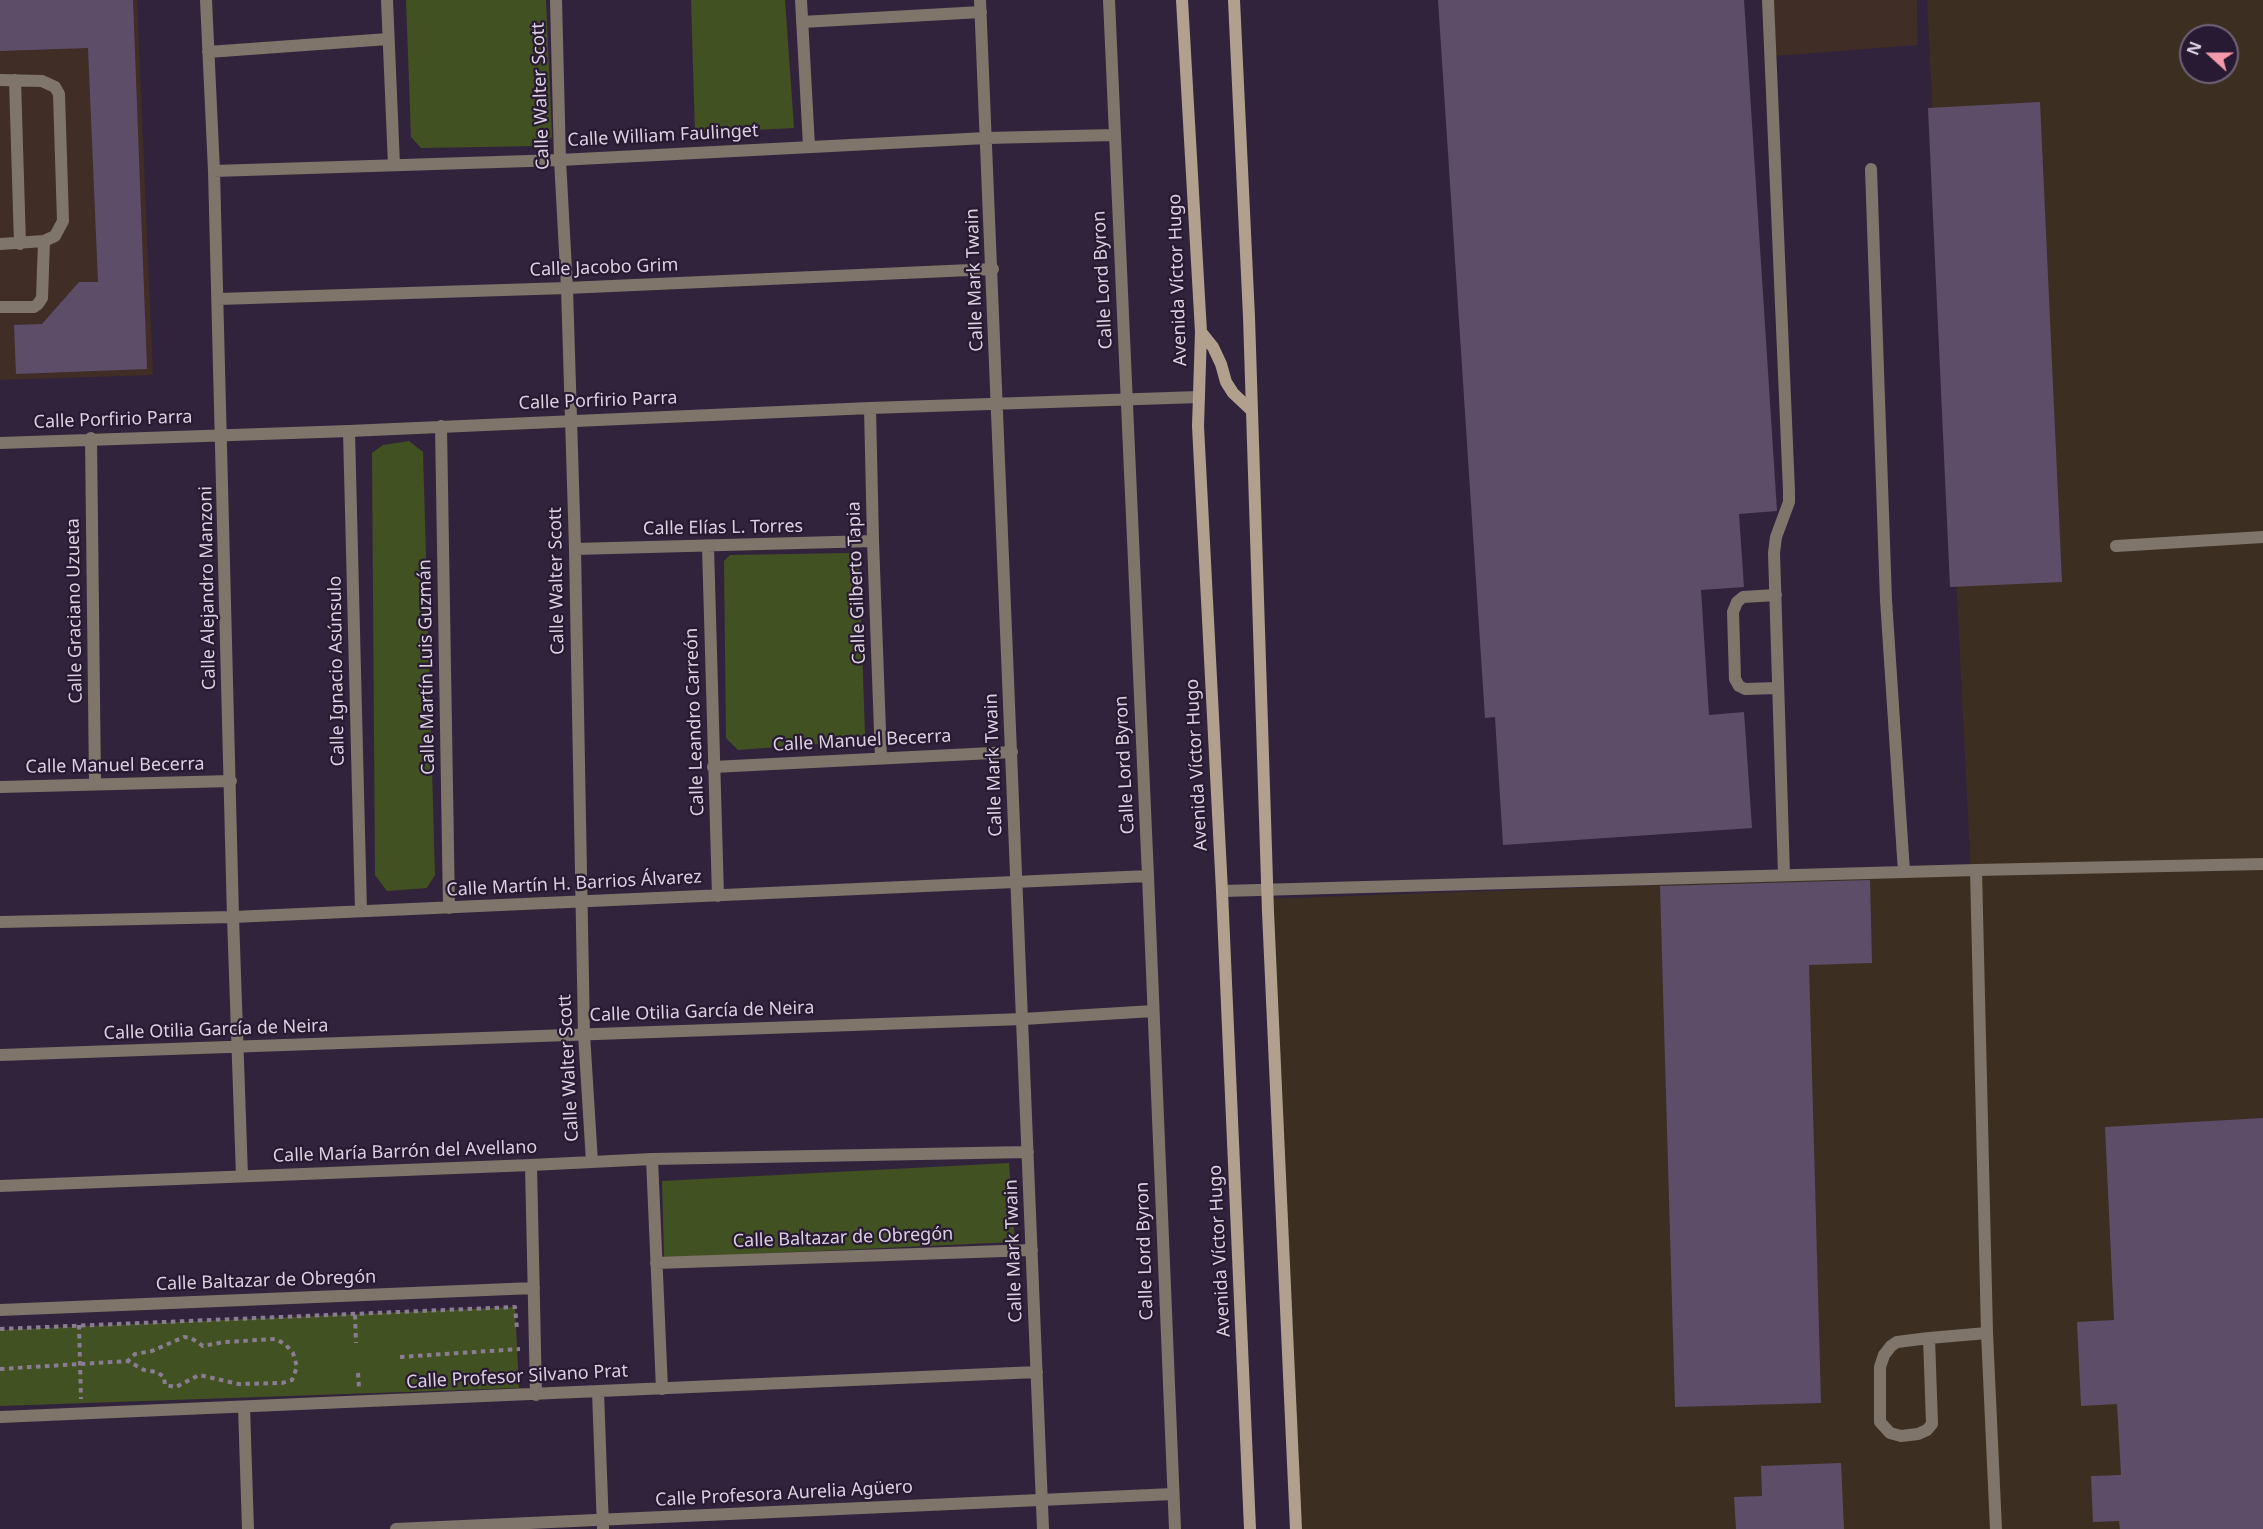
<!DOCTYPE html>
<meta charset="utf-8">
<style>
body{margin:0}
#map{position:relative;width:2263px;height:1529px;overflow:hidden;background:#32233c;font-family:"Noto Sans",sans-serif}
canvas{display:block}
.north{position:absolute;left:2179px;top:24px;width:60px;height:60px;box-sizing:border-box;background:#281a32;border:2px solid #706378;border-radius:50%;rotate:291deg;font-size:16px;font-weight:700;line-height:24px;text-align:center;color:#dbd1e1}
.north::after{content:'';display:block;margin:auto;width:21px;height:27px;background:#f39aab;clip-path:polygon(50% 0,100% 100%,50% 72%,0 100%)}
</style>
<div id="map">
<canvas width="2263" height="1529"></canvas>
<div class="north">N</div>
</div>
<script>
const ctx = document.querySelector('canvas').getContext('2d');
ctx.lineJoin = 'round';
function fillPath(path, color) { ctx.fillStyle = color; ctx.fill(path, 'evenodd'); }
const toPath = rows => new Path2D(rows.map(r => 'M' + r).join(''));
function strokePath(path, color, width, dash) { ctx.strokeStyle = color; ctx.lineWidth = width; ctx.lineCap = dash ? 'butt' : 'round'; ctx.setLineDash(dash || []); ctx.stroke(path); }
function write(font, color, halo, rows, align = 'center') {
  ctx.font = font + ' "Noto Sans",sans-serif'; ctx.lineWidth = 4.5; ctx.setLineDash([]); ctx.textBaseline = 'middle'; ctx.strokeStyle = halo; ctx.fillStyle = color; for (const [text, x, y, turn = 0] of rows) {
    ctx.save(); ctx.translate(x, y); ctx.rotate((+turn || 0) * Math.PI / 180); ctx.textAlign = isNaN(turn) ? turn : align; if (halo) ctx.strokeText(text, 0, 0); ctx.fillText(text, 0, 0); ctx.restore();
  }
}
fillPath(toPath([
 [0,0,137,0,153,375,0,380],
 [1771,0,1917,0,1918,45,1775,56]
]), '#3f2d26');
fillPath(toPath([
 [1927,0,2263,0,2263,1529,1295,1529,1263,899,1971,874],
 [2191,36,2227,36,2227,72,2191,72]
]), '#3c2f21');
fillPath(toPath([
 [406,0,546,0,552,137,541,146,421,148,411,137],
 [691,0,785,0,794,128,695,133],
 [409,441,423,452,435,875,427,888,387,891,375,875,372,453,383,445],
 [851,553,859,559,865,734,858,741,738,750,726,738,724,561,730,555],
 [1009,1163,1015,1242,664,1258,662,1181],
 [515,1307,519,1388,0,1406,0,1330]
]), '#425121');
fillPath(toPath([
 [0,0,133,0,147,369,16,374,14,325,42,324,79,282,98,282,88,48,0,51],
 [1438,0,1744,0,1777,511,1739,514,1744,587,1701,590,1709,715,1744,712,1752,828,1503,845,1495,717,1485,718],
 [2040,102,2062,582,1950,587,1928,108],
 [1870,880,1872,963,1809,965,1821,1403,1675,1407,1660,886],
 [2263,1118,2263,1529,2120,1529,2119,1521,2093,1522,2091,1476,2121,1475,2117,1404,2081,1406,2077,1322,2114,1320,2105,1127],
 [1841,1463,1844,1529,1736,1529,1734,1497,1762,1496,1761,1466]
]), '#5e4d69');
strokePath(toPath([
 [355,1315,356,1343],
 [79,1325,81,1399],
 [0,1329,515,1307,517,1328],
 [400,1357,520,1349],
 [0,1369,128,1361,144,1370,157,1372,164,1377,165,1385,176,1387,199,1375,239,1384,282,1383,292,1380,297,1367,293,1353,286,1345,276,1339,224,1342,203,1346,191,1338,184,1337,152,1351,135,1354,128,1361],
 [358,1373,359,1387]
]), '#8a7d92', 4, [4.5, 4.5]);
strokePath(toPath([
 [1768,0,1789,491,1789,502,1776,537,1774,553,1784,874],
 [0,80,42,81,55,87,59,94,63,221,55,236,44,241,0,244],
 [15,80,20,244],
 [1871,169,1886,600,1904,872],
 [0,307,34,307,38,304,42,298,44,241],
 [2116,546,2263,537],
 [1776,595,1743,597,1737,602,1733,612,1735,679,1739,686,1745,689,1778,688],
 [1929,1338,1932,1424,1927,1430,1918,1434,1901,1436,1890,1433,1880,1422,1880,1367,1884,1355,1891,1346,1897,1342,1929,1338,1987,1333]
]), '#80756a', 12);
strokePath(toPath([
 [206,0,214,171,233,917,242,1176],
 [387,0,394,165],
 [556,0,560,160,567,288,575,549,584,1034,592,1162],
 [801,0,809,146],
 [980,0,1043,1529],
 [1109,0,1148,876,1175,1529],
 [802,22,981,12],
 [208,52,388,39],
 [214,171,560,160,986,138,1114,135],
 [218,299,567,288,993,269],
 [870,408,873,541,881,758],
 [441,426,449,908],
 [349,431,361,911],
 [91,438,95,783],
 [0,443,349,431,870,408,1199,397],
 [708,547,718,896],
 [575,549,873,541],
 [713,767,1012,752],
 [0,787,231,781],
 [1976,870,2263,864],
 [1222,891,1976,870,1987,1333,1996,1529],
 [0,922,233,917,1148,876],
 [0,1055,1023,1019,1153,1011],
 [652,1159,662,1389],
 [531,1165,536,1395],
 [0,1186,531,1165,652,1159,1028,1152],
 [656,1263,1032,1250],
 [0,1310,534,1288],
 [598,1392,603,1528],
 [244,1407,248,1529],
 [0,1417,1037,1372],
 [396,1529,1173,1494]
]), '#80756a', 12);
strokePath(toPath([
 [1182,0,1201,332,1198,426,1222,891,1250,1529],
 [1234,0,1249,317,1268,912,1296,1529],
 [1201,332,1213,347,1221,364,1226,382,1233,393,1251,410]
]), '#b0a08d', 12);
write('18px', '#dbd1e1', '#281a32', [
 ["Calle Walter Scott",541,96,-92],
 ["Calle William Faulinget",663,136,-3],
 ["Calle Jacobo Grim",604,268,-2],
 ["Calle Mark Twain",975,280,-92],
 ["Calle Lord Byron",1103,280,-93],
 ["Avenida Víctor Hugo",1178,280,-92],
 ["Calle Porfirio Parra",598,401,-2],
 ["Calle Porfirio Parra",113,420,-2],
 ["Calle Elías L. Torres",723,528,-1],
 ["Calle Walter Scott",557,581,-91],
 ["Calle Gilberto Tapia",857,583,-92],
 ["Calle Alejandro Manzoni",208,588,-91],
 ["Calle Graciano Uzueta",75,611,-91],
 ["Calle Martín Luis Guzmán",427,667,-91],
 ["Calle Ignacio Asúnsulo",337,671,-91],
 ["Calle Leandro Carreón",695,722,-92],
 ["Calle Manuel Becerra",862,741,-3],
 ["Calle Mark Twain",994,765,-92],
 ["Calle Lord Byron",1125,765,-93],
 ["Avenida Víctor Hugo",1197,765,-93],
 ["Calle Manuel Becerra",115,766,-1],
 ["Calle Martín H. Barrios Álvarez",574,884,-3],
 ["Calle Otilia García de Neira",702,1012,-2],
 ["Calle Otilia García de Neira",216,1030,-2],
 ["Calle Walter Scott",569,1068,-93],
 ["Calle María Barrón del Avellano",405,1152,-2],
 ["Calle Baltazar de Obregón",843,1238,-2],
 ["Calle Mark Twain",1014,1251,-92],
 ["Calle Lord Byron",1145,1251,-92],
 ["Avenida Víctor Hugo",1220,1251,-93],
 ["Calle Baltazar de Obregón",266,1281,-2],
 ["Calle Profesor Silvano Prat",517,1377,-3],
 ["Calle Profesora Aurelia Agüero",784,1494,-3]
]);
</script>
